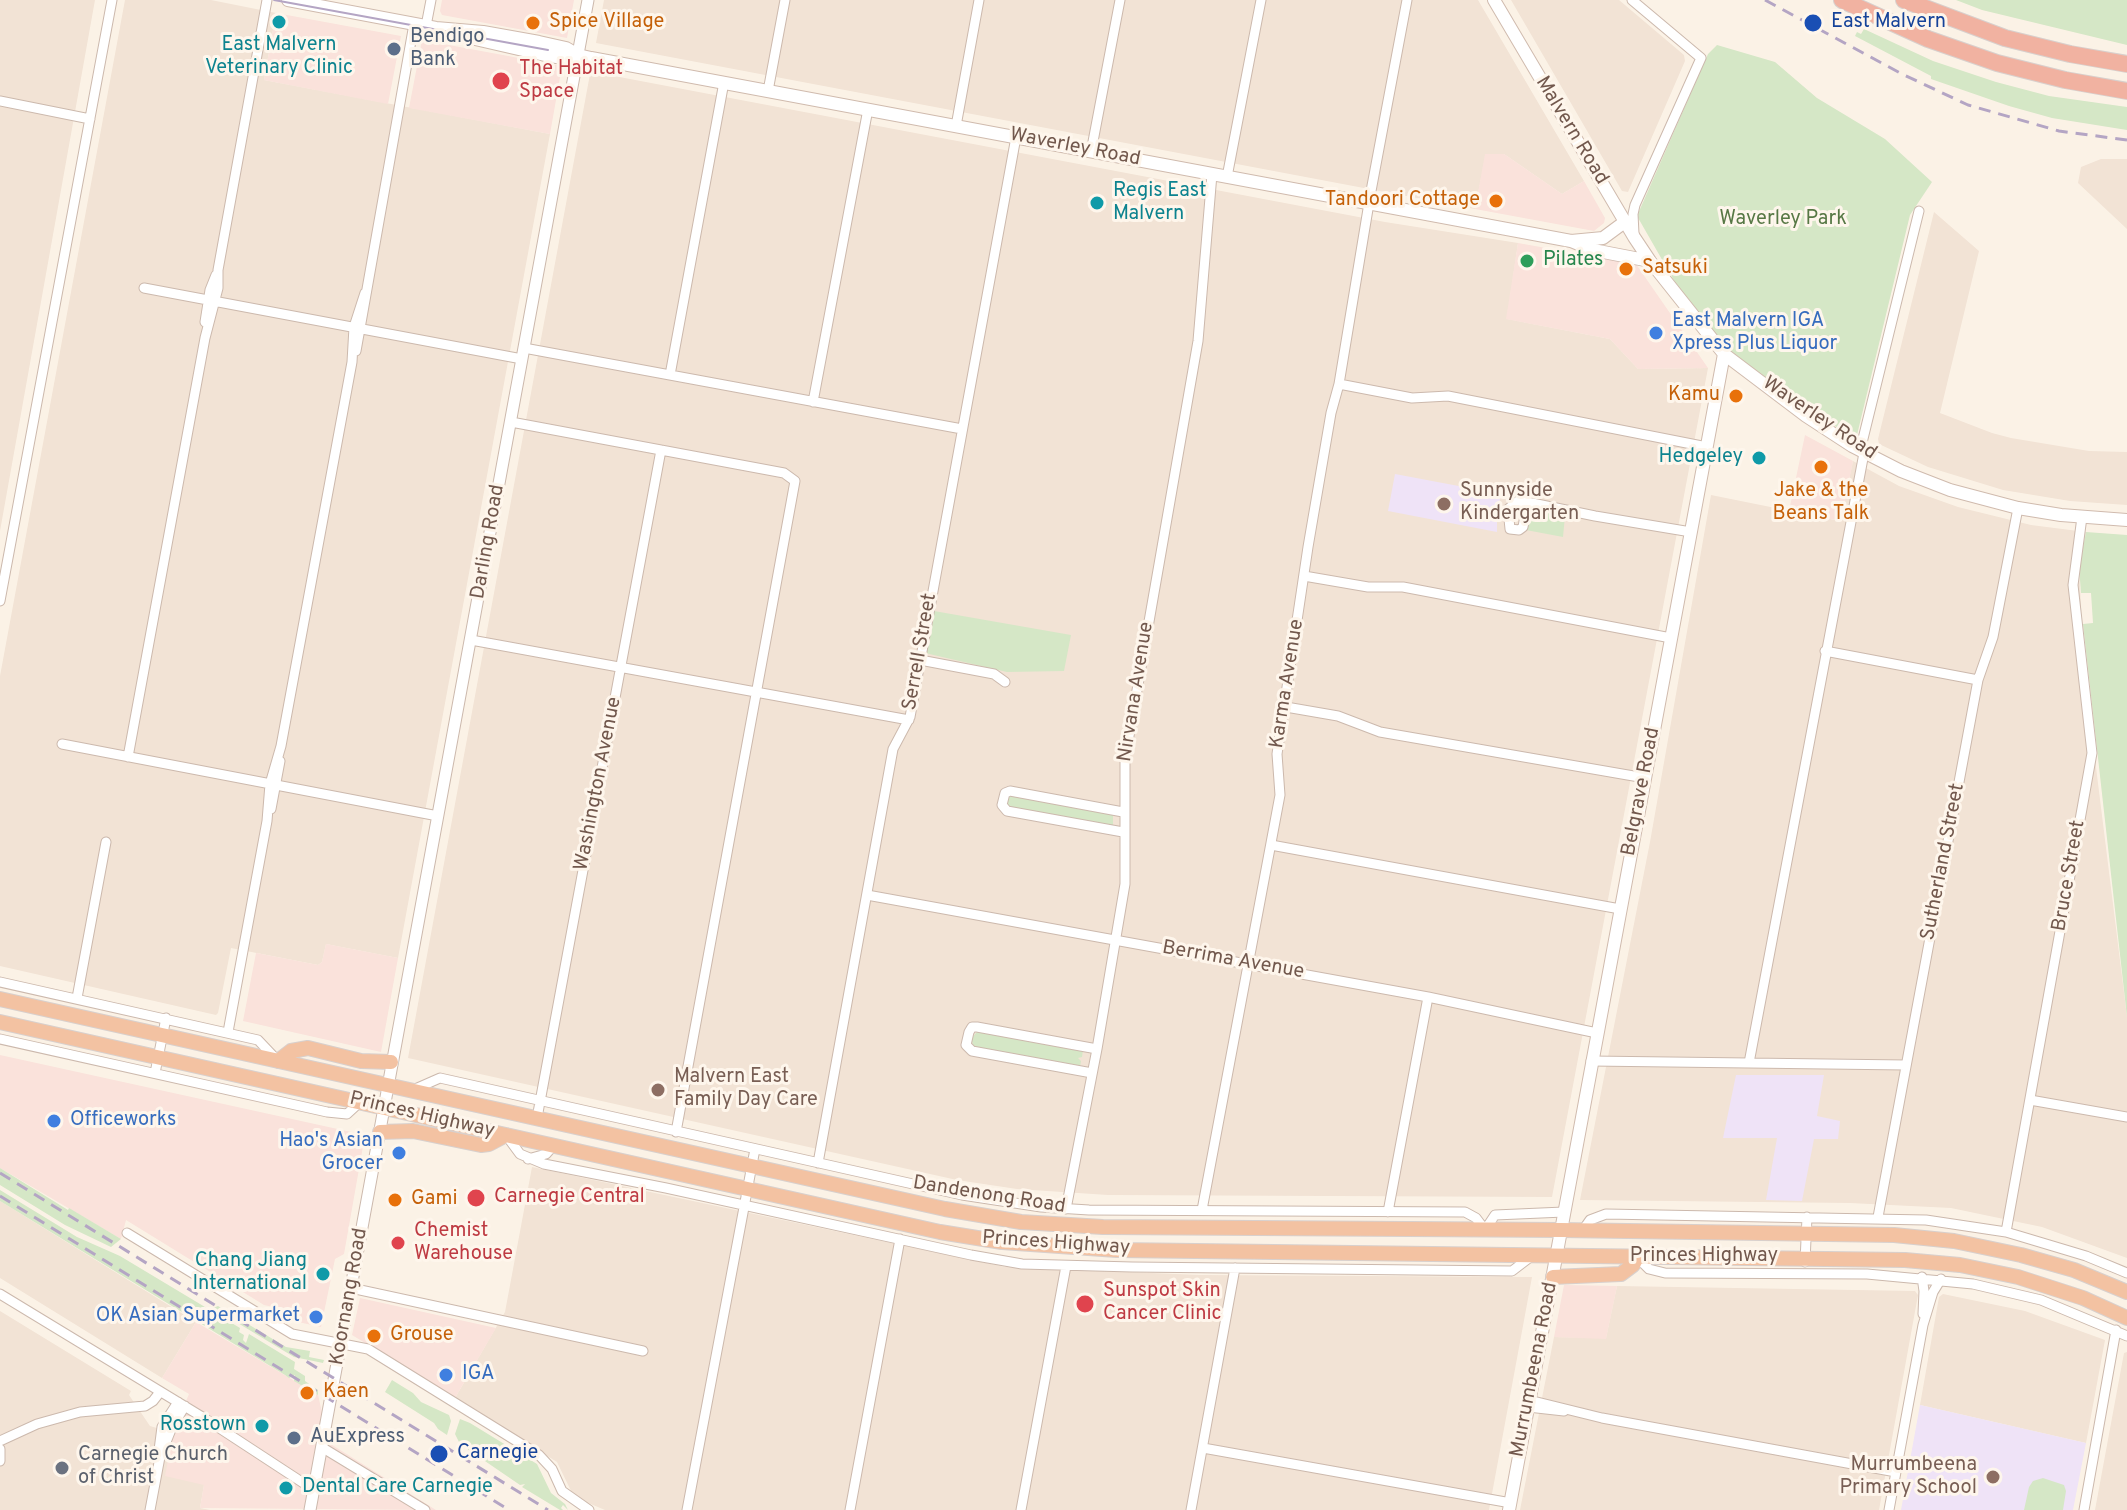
<!DOCTYPE html>
<style>
body{margin:0}
canvas{display:block;background:#fbf2e6}
</style>
<canvas width="2127" height="1510"></canvas>
<script>
const ctx = document.querySelector('canvas').getContext('2d');
ctx.lineJoin = 'round';
function fillPath(path, color) { ctx.fillStyle = color; ctx.fill(path, 'evenodd'); }
const toPath = rows => new Path2D(rows.map(r => 'M' + r).join(''));
function strokePath(path, color, width, dash) { ctx.strokeStyle = color; ctx.lineWidth = width; ctx.lineCap = dash ? 'butt' : 'round'; ctx.setLineDash(dash || []); ctx.stroke(path); }
function write(font, color, halo, rows, align = 'center') {
  ctx.font = font + ' Overpass,sans-serif'; ctx.lineWidth = 6; ctx.setLineDash([]); ctx.textBaseline = 'middle'; ctx.strokeStyle = halo; ctx.fillStyle = color; for (const [text, x, y, turn = 0] of rows) {
    ctx.save(); ctx.translate(x, y); ctx.rotate((+turn || 0) * Math.PI / 180); ctx.textAlign = isNaN(turn) ? turn : align; if (halo) ctx.strokeText(text, 0, 0); ctx.fillText(text, 0, 0); ctx.restore();
  }
}
fillPath(toPath([
 [0,0,95,0,0,531],
 [125,0,211,0,276,13,264,80,550,134,398,958,326,944,322,962,318,965,231,948,218,1013,216,1015,0,966,0,676],
 [604,0,1478,0,1584,181,1562,194,1504,154,1486,154,1475,209,596,43],
 [1511,0,1619,0,1684,55,1685,61,1628,192,1622,191],
 [593,72,1385,222,1518,243,1507,319,1610,339,1638,369,1708,368,1552,1197,1108,1195,1017,1189,957,1180,408,1058,590,74],
 [2101,159,2127,159,2127,229,2078,183,2081,167],
 [1934,212,1979,251,1940,413,1992,433,2011,438,2089,451,2127,452,2127,505,2070,501,2003,490,1928,467,1879,444,1878,439],
 [1853,461,1899,486,1958,507,2031,525,2086,532,2079,567,2082,626,2094,751,2127,1017,2127,1258,2042,1227,1951,1208,1850,1203,1580,1200,1650,842,1711,495,1840,521],
 [532,1167,1005,1267,1200,1275,1532,1277,1489,1510,605,1510,574,1497,557,1462,455,1398,505,1312],
 [0,1201,196,1322,162,1378,0,1278],
 [1617,1286,1915,1291,1918,1295,1879,1510,1520,1510,1554,1337,1606,1338],
 [1943,1294,2025,1311,2105,1340,2086,1443,1920,1405,1939,1297],
 [0,1311,131,1391,129,1395,150,1426,174,1433,204,1485,200,1508,210,1510,0,1510],
 [2127,1352,2127,1510,2095,1510,2124,1353]
]), '#f2e3d5');
fillPath(toPath([
 [442,0,574,0,567,38,442,15,440,11],
 [276,13,401,36,388,104,264,80],
 [422,40,562,66,550,134,409,108],
 [1485,154,1504,154,1562,194,1584,181,1605,218,1604,223,1594,231,1475,209],
 [1518,243,1636,264,1708,368,1638,369,1610,339,1506,319],
 [1805,435,1853,461,1841,521,1789,511],
 [326,944,398,958,381,1052,243,1021,256,953,318,965,322,962],
 [0,1055,365,1135,344,1254,335,1259,321,1327,298,1322,273,1307,264,1305,126,1220,121,1239,0,1168],
 [1564,1285,1617,1286,1606,1339,1554,1337],
 [360,1298,496,1328,455,1398,352,1335],
 [196,1322,318,1395,329,1443,436,1510,200,1508,204,1485,165,1476,174,1429,189,1394,162,1378]
]), '#fae2db');
fillPath(toPath([
 [1395,474,1501,494,1497,514,1497,532,1388,511],
 [1736,1075,1824,1075,1817,1116,1840,1121,1838,1139,1814,1139,1802,1201,1766,1200,1777,1138,1723,1138],
 [1920,1405,2086,1443,2073,1510,1901,1510]
]), '#efe3f7');
fillPath(toPath([
 [1956,0,2127,0,2127,45,1982,10],
 [1864,29,1933,61,1996,82,2049,96,2127,107,2127,130,2052,118,2009,106,1931,79,1931,76,1855,36,1857,32,1861,34],
 [1717,45,1775,62,1817,98,1885,139,1932,182,1910,215,1857,435,1853,436,1809,412,1727,349,1676,284,1637,216,1708,54],
 [1530,509,1565,516,1563,537,1526,530],
 [2086,532,2127,535,2127,1017,2083,624,2093,623,2091,593,2081,593,2079,567],
 [934,611,1071,635,1064,671,1007,672,925,653],
 [1010,795,1113,814,1113,826,1010,808,1006,806,1006,797],
 [977,1032,1083,1050,1082,1057,1078,1058,1081,1061,1080,1067,974,1047,971,1039],
 [0,1168,68,1210,69,1208,121,1239,111,1247,65,1225,0,1185],
 [0,1190,77,1237,120,1256,240,1328,239,1332,244,1335,243,1340,246,1343,249,1334,295,1362,294,1369,305,1376,305,1381,318,1390,318,1395,294,1381,295,1375,289,1378,285,1375,0,1201],
 [218,1306,286,1347,310,1351,309,1357,324,1360,323,1363,294,1357,213,1308],
 [392,1380,413,1393,421,1402,449,1415,451,1421,447,1435,438,1429,434,1423,385,1392],
 [460,1419,470,1423,537,1464,551,1493,565,1504,568,1510,563,1505,561,1508,563,1510,560,1510,522,1487,525,1484,520,1485,460,1444,455,1434],
 [2043,1478,2064,1485,2066,1491,2063,1510,2024,1510,2029,1487,2033,1481]
]), '#d5e7c6');
const minor = toPath([
 [1632,0,1701,58,1635,205,1633,214,1634,234],
 [426,26,431,0],
 [768,91,785,0],
 [0,101,90,119],
 [956,126,979,0],
 [1091,152,1120,0],
 [1227,177,1261,0],
 [144,288,522,359],
 [205,322,210,290,216,275],
 [524,348,962,429],
 [356,351,414,24],
 [670,375,724,82],
 [1339,384,1412,398,1448,396,1707,447],
 [813,402,868,109],
 [511,422,784,473,795,481,676,1132],
 [1860,451,1919,211],
 [1532,503,1529,504,1526,510,1523,527,1519,530,1510,529,1508,509,1518,501,1532,503,1595,516,1691,532],
 [1304,576,1368,587,1403,587,1671,638],
 [0,601,112,0],
 [471,640,909,720],
 [1825,651,1978,680],
 [920,660,994,674,1005,682],
 [1286,707,1338,716,1380,732,1645,778],
 [62,744,438,816],
 [128,757,205,338,218,288,218,270,267,0],
 [271,809,280,761],
 [1123,832,1007,811,1002,805,1005,793,1010,791,1123,812],
 [1271,845,1620,909],
 [867,895,1428,997,1597,1033],
 [0,982,258,1040,277,1060],
 [77,998,106,842],
 [228,1032,267,821,270,784,281,746,352,362,354,327,365,293],
 [0,1039,327,1112,347,1114,360,1102],
 [1591,1061,1906,1065],
 [1749,1063,1864,453],
 [155,1073,166,1018],
 [1092,1073,972,1051,966,1045,969,1032,972,1027,977,1027,1097,1049],
 [415,1089,440,1078,962,1195,1041,1207,1089,1210,1465,1212,1476,1218,1485,1230,1495,1215,1564,1212],
 [2030,1100,2127,1117],
 [537,1118,661,450],
 [506,1135,520,1154,544,1164,666,1188,971,1255,1022,1264,1132,1267,1512,1271,1533,1255],
 [528,1159,546,1154,554,1145],
 [818,1163,893,749,910,717,1016,137],
 [1066,1209,1097,1049,1125,884,1125,759,1198,341,1212,174],
 [1202,1210,1280,795,1277,754,1308,547,1331,413,1339,384,1371,191,1407,0],
 [1388,1212,1428,997],
 [1878,1217,1978,680,1993,637,2018,508],
 [1583,1230,1590,1220,1606,1214,1926,1220,2006,1232,2086,1256,2127,1273],
 [2006,1232,2092,753,2073,585,2082,517],
 [127,1233,292,1334,368,1349,539,1455,552,1469,562,1491,589,1510],
 [1637,1257,1649,1269,1665,1273,1867,1274,1973,1284,2041,1300,2127,1336],
 [1805,1262,1807,1217],
 [1922,1277,1924,1291,1923,1314],
 [351,1288,643,1351],
 [0,1294,204,1418,314,1490],
 [1529,1400,1602,1418,1896,1472],
 [1528,1407,1564,1411],
 [0,1441,37,1424,80,1412,145,1406,153,1401,160,1392],
 [323,1448,425,1510],
 [1203,1448,1511,1503],
 [0,1449,0,1461],
 [159,1450,162,1427,178,1402],
 [150,1510,160,1457,172,1427,185,1406],
 [687,1510,755,1149],
 [850,1510,900,1239],
 [1021,1510,1066,1266],
 [1191,1510,1235,1268],
 [1889,1510,1923,1325,1933,1292,1941,1279],
 [2084,1510,2116,1330]
]);
const tertiary = toPath([
 [310,1510,588,0]
]);
const secondary = toPath([
 [288,0,436,28,483,32,539,42,566,48,578,55,591,58,1571,241,1593,250,1650,261],
 [1494,0,1634,237,1650,261,1724,354,1806,416,1852,446,1901,471,1950,490,2018,508,2061,515,2127,520],
 [462,36,549,56,564,58,578,55],
 [1571,241,1603,238,1626,221],
 [1509,1510,1724,354]
]);
const trunk = toPath([
 [0,999,945,1209,1021,1222,1103,1227,1561,1230,1894,1235,1954,1241,2021,1255,2074,1270,2127,1292],
 [0,1022,940,1232,1002,1242,1117,1250,1905,1260,1960,1265,2018,1277,2083,1298,2127,1318],
 [278,1061,291,1051,308,1048,361,1061,391,1062],
 [380,1132,413,1131,481,1145,489,1144,506,1135],
 [1553,1277,1621,1274,1633,1265,1637,1257]
]);
const motorway = toPath([
 [1842,0,1928,39,1997,63,2065,80,2127,91],
 [1904,0,2005,38,2070,54,2127,64]
]);
strokePath(minor, '#ccb9ad', 11);
strokePath(tertiary, '#ccb9ad', 13);
strokePath(secondary, '#d0bbae', 14);
strokePath(trunk, '#d8d0cd', 16);
strokePath(motorway, '#d8d0cd', 18);
strokePath(minor, '#fff', 9);
strokePath(tertiary, '#fff', 11);
strokePath(secondary, '#fff', 12);
strokePath(trunk, '#f3c2a2', 14);
strokePath(motorway, '#f1b2a1', 16);
strokePath(toPath([
 [274,0,548,50]
]), '#b4a5c4', 2);
strokePath(toPath([
 [1765,0,1902,74,1968,105,2059,131,2127,140],
 [0,1173,548,1510],
 [0,1196,509,1510]
]), '#b4a5c4', 3, [12, 8]);
for (const [x, y, r, color] of [
 [279,22,8,"#0f9aa8"],
 [533,23,8,"#e8710a"],
 [1813,23,10,"#1a4fb4"],
 [394,49,8,"#5c6f8a"],
 [501,81,10,"#e0444e"],
 [1496,201,8,"#e8710a"],
 [1097,203,8,"#0f9aa8"],
 [1527,261,8,"#2e9e5b"],
 [1626,269,8,"#e8710a"],
 [1656,333,8,"#3f7fe0"],
 [1736,396,8,"#e8710a"],
 [1759,458,8,"#0f9aa8"],
 [1821,467,8,"#e8710a"],
 [1444,504,8,"#8d6e63"],
 [658,1090,8,"#8d6e63"],
 [54,1121,8,"#3f7fe0"],
 [399,1153,8,"#3f7fe0"],
 [476,1198,10,"#e0444e"],
 [395,1200,8,"#e8710a"],
 [398,1243,8,"#e0444e"],
 [323,1274,8,"#0f9aa8"],
 [1085,1304,10,"#e0444e"],
 [316,1317,8,"#3f7fe0"],
 [374,1336,8,"#e8710a"],
 [446,1375,8,"#3f7fe0"],
 [307,1393,8,"#e8710a"],
 [262,1426,8,"#0f9aa8"],
 [294,1438,8,"#5c6f8a"],
 [439,1454,10,"#1a4fb4"],
 [62,1468,8,"#6b7280"],
 [1993,1477,8,"#8d6e63"],
 [286,1488,8,"#0f9aa8"]
]) { const dot = new Path2D(); dot.arc(x, y, r, 0, 2 * Math.PI); ctx.fillStyle = color; ctx.fill(dot); strokePath(dot, '#fef6ec', 3); }
write('20px', '#c56008', '#fef6ec', [
 ["Spice Village",549,23],
 ["Tandoori Cottage",1480,201,"right"],
 ["Satsuki",1642,269],
 ["Kamu",1720,396,"right"],
 ["Jake & the",1821,492,"center"],
 ["Beans Talk",1821,515,"center"],
 ["Gami",411,1200],
 ["Grouse",390,1336],
 ["Kaen",323,1393]
], 'left');
write('20px', '#164399', '#fef6ec', [
 ["East Malvern",1831,23],
 ["Carnegie",457,1454]
], 'left');
write('20px', '#4e5e75', '#fef6ec', [
 ["Bendigo",410,38],
 ["Bank",410,61],
 ["AuExpress",310,1438]
], 'left');
write('20px', '#0d838f', '#fef6ec', [
 ["East Malvern",279,46,"center"],
 ["Veterinary Clinic",279,69,"center"],
 ["Regis East",1113,192,"left"],
 ["Malvern",1113,215,"left"],
 ["Hedgeley",1743,458],
 ["Chang Jiang",307,1262],
 ["International",307,1285],
 ["Rosstown",246,1426],
 ["Dental Care Carnegie",302,1488,"left"]
], 'right');
write('20px', '#be3a42', '#fef6ec', [
 ["The Habitat",519,70],
 ["Space",519,93],
 ["Carnegie Central",494,1198],
 ["Chemist",414,1232],
 ["Warehouse",414,1255],
 ["Sunspot Skin",1103,1292],
 ["Cancer Clinic",1103,1315]
], 'left');
write('20px', '#72584d', '#fef6ec', [
 ["Malvern Road",1571,131,59],
 ["Waverley Road",1075,148,11],
 ["Waverley Road",1819,419,34],
 ["Darling Road",489,542,-80],
 ["Serrell Street",921,652,-80],
 ["Karma Avenue",1288,684,-81],
 ["Nirvana Avenue",1137,692,-81],
 ["Washington Avenue",599,784,-79],
 ["Belgrave Road",1642,792,-79],
 ["Sutherland Street",1944,862,-79],
 ["Bruce Street",2070,876,-80],
 ["Berrima Avenue",1233,961,10],
 ["Princes Highway",422,1116,13],
 ["Dandenong Road",989,1196,9],
 ["Princes Highway",1056,1244,4],
 ["Princes Highway",1704,1257],
 ["Koornang Road",350,1297,-80],
 ["Murrumbeena Road",1535,1370,-79]
]);
write('20px', '#577845', '#fef6ec', [
 ["Waverley Park",1783,220]
]);
write('20px', '#27864d', '#fef6ec', [
 ["Pilates",1543,261]
], 'left');
write('20px', '#366cbe', '#fef6ec', [
 ["East Malvern IGA",1672,322],
 ["Xpress Plus Liquor",1672,345],
 ["Officeworks",70,1121],
 ["Hao's Asian",383,1142,"right"],
 ["Grocer",383,1165,"right"],
 ["OK Asian Supermarket",300,1317,"right"],
 ["IGA",462,1375]
], 'left');
write('20px', '#785e54', '#fef6ec', [
 ["Sunnyside",1460,492],
 ["Kindergarten",1460,515],
 ["Malvern East",674,1078],
 ["Family Day Care",674,1101],
 ["Murrumbeena",1977,1466,"right"],
 ["Primary School",1977,1489,"right"]
], 'left');
write('20px', '#5b616d', '#fef6ec', [
 ["Carnegie Church",78,1456],
 ["of Christ",78,1479]
], 'left');
</script>
